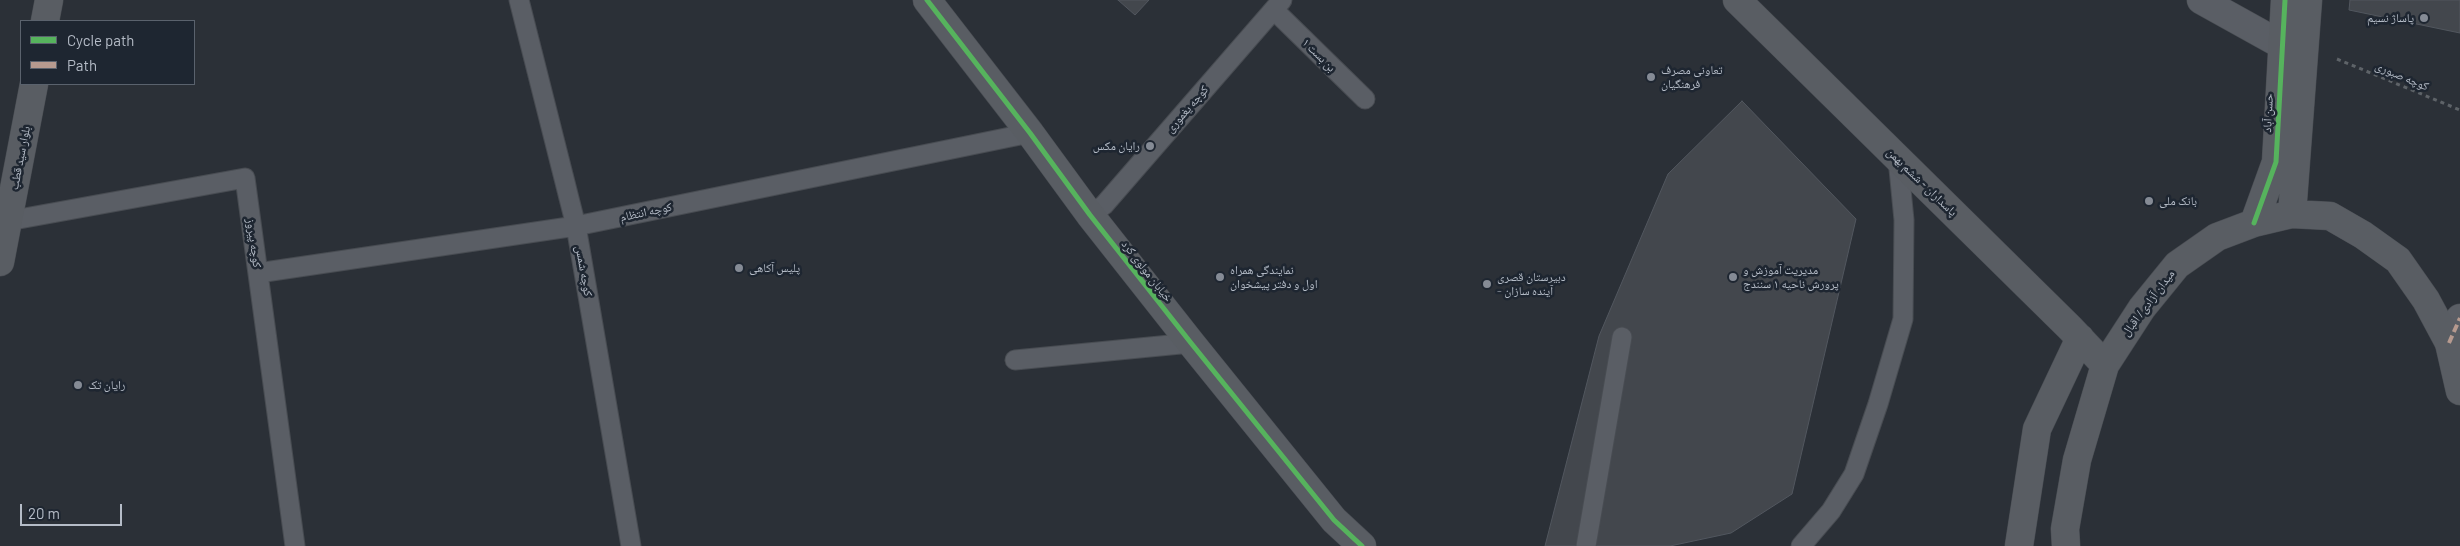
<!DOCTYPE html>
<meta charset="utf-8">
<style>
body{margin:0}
#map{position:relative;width:2460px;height:546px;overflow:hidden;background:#2b3037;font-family:Barlow,sans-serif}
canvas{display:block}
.legend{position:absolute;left:20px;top:20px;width:175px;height:65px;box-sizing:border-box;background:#1e2631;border:1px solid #5a626d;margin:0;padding:6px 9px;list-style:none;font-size:15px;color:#b5bcc7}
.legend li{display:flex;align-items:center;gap:10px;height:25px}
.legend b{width:25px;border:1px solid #5a626d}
.scale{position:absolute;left:20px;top:504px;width:102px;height:22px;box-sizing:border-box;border:2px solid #b5bcc7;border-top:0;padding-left:6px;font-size:15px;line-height:18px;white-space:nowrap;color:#b5bcc7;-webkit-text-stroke:4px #1e2631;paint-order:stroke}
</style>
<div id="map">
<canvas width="2460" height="546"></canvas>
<ul class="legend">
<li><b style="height:6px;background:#56b35d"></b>Cycle path</li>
<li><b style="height:6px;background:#b69a8f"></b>Path</li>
</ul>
<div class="scale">20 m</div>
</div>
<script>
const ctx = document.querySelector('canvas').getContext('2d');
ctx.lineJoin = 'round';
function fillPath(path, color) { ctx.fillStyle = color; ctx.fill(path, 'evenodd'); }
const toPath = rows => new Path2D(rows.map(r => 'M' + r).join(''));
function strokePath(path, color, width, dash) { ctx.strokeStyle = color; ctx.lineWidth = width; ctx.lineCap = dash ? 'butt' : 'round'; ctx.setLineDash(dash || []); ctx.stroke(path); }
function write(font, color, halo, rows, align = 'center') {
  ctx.font = font + ' Barlow,"Noto Naskh Arabic",sans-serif'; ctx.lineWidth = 5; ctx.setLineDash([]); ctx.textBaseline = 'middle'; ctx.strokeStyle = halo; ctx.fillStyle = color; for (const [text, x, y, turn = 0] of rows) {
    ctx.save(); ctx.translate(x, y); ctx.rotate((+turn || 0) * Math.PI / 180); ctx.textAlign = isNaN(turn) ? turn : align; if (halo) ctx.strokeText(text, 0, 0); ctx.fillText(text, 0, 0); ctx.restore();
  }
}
const building = toPath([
 [1118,0,1149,0,1135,15,1118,0],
 [2350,0,2460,0,2460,33,2349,10,2350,0],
 [1742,101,1856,219,1792,494,1731,533,1670,546,1545,546,1599,336,1668,174,1742,101]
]);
fillPath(building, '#43474d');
strokePath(building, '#52575f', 1);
const lane = toPath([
 [519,0,576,226,631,546],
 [1274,10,1365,99],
 [1090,215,1104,205,1282,0],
 [8,221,245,178,295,546],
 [258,273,576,226,1030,133],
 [1015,360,1191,343],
 [1586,546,1622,337],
 [1801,546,1831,511,1854,474,1878,404,1903,319,1904,220,1898,159]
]);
const street = toPath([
 [2201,0,2282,45],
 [2449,343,2460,318]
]);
const secondary = toPath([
 [927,0,1030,133,1090,215,1191,343,1334,520,1362,546],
 [1737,0,2070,328,2105,365],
 [45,21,49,0],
 [2292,214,2308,0],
 [2254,223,2276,162,2285,0],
 [0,262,34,84],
 [2019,546,2037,429,2080,338],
 [2066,546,2065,529,2077,460,2105,365,2142,308,2177,265,2217,237,2254,223,2292,214,2330,216,2363,235,2398,260,2426,300,2449,343,2460,391]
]);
strokePath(lane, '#484c52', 21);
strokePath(street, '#484c52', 29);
strokePath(secondary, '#484c52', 29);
strokePath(toPath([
 [2337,59,2460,110]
]), '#5e6368', 3, [4, 4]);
strokePath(lane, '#5a5e65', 19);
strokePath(street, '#5a5e65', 28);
strokePath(secondary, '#595d63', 28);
strokePath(toPath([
 [2449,343,2460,318]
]), '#b69a8f', 4, [8, 4]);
strokePath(toPath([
 [927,0,1030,133,1090,215,1191,343,1334,520,1362,546],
 [2254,223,2276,162,2285,0]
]), '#56b35d', 5);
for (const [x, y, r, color] of [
 [2424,18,5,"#858b95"],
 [1651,77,5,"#858b95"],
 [1150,146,5,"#858b95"],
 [2149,201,5,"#858b95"],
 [739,268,5,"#858b95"],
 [1220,277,5,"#858b95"],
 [1733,277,5,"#858b95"],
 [1487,284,5,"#858b95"],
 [78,385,5,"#858b95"]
]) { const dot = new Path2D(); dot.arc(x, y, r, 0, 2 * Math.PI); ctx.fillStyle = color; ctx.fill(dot); strokePath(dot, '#1e2631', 2); }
write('12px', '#b5bcc7', '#1e2631', [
 ["پاساژ نسیم",2414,18,"right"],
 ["تعاونی مصرف",1661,70],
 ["فرهنگیان",1661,84],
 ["رایان مکس",1140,146,"right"],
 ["بانک ملی",2159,201],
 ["پلیس آکاهی",749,268],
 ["نمایندگی همراه",1230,270],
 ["اول و دفتر پیشخوان",1230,284],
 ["مدیریت آموزش و",1743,270],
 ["پرورش ناحیه ۱ سنندج",1743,284],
 ["دبیرستان قصری",1497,277],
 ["- آینده سازان",1497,291],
 ["رایان تک",88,385]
], 'left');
write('12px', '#b5bcc7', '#1e2631', [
 ["بن بست ۱",1319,55,45],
 ["کوچه صبوری",2402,76,23],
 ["کوچه یغموری",1187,109,-49],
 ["حسن آباد",2268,113,-87],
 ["بلوار سید قطب",20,158,-79],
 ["پاسداران - ششم بهمن",1922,182,44],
 ["کوچه انتظام",646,212,-12],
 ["کوچه پیروز",254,243,82],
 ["کوچه شمس",584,271,80],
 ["خیابان مولوی کرد",1147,271,52],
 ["میدان آزادی/ اقبال",2148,303,-53]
]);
</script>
